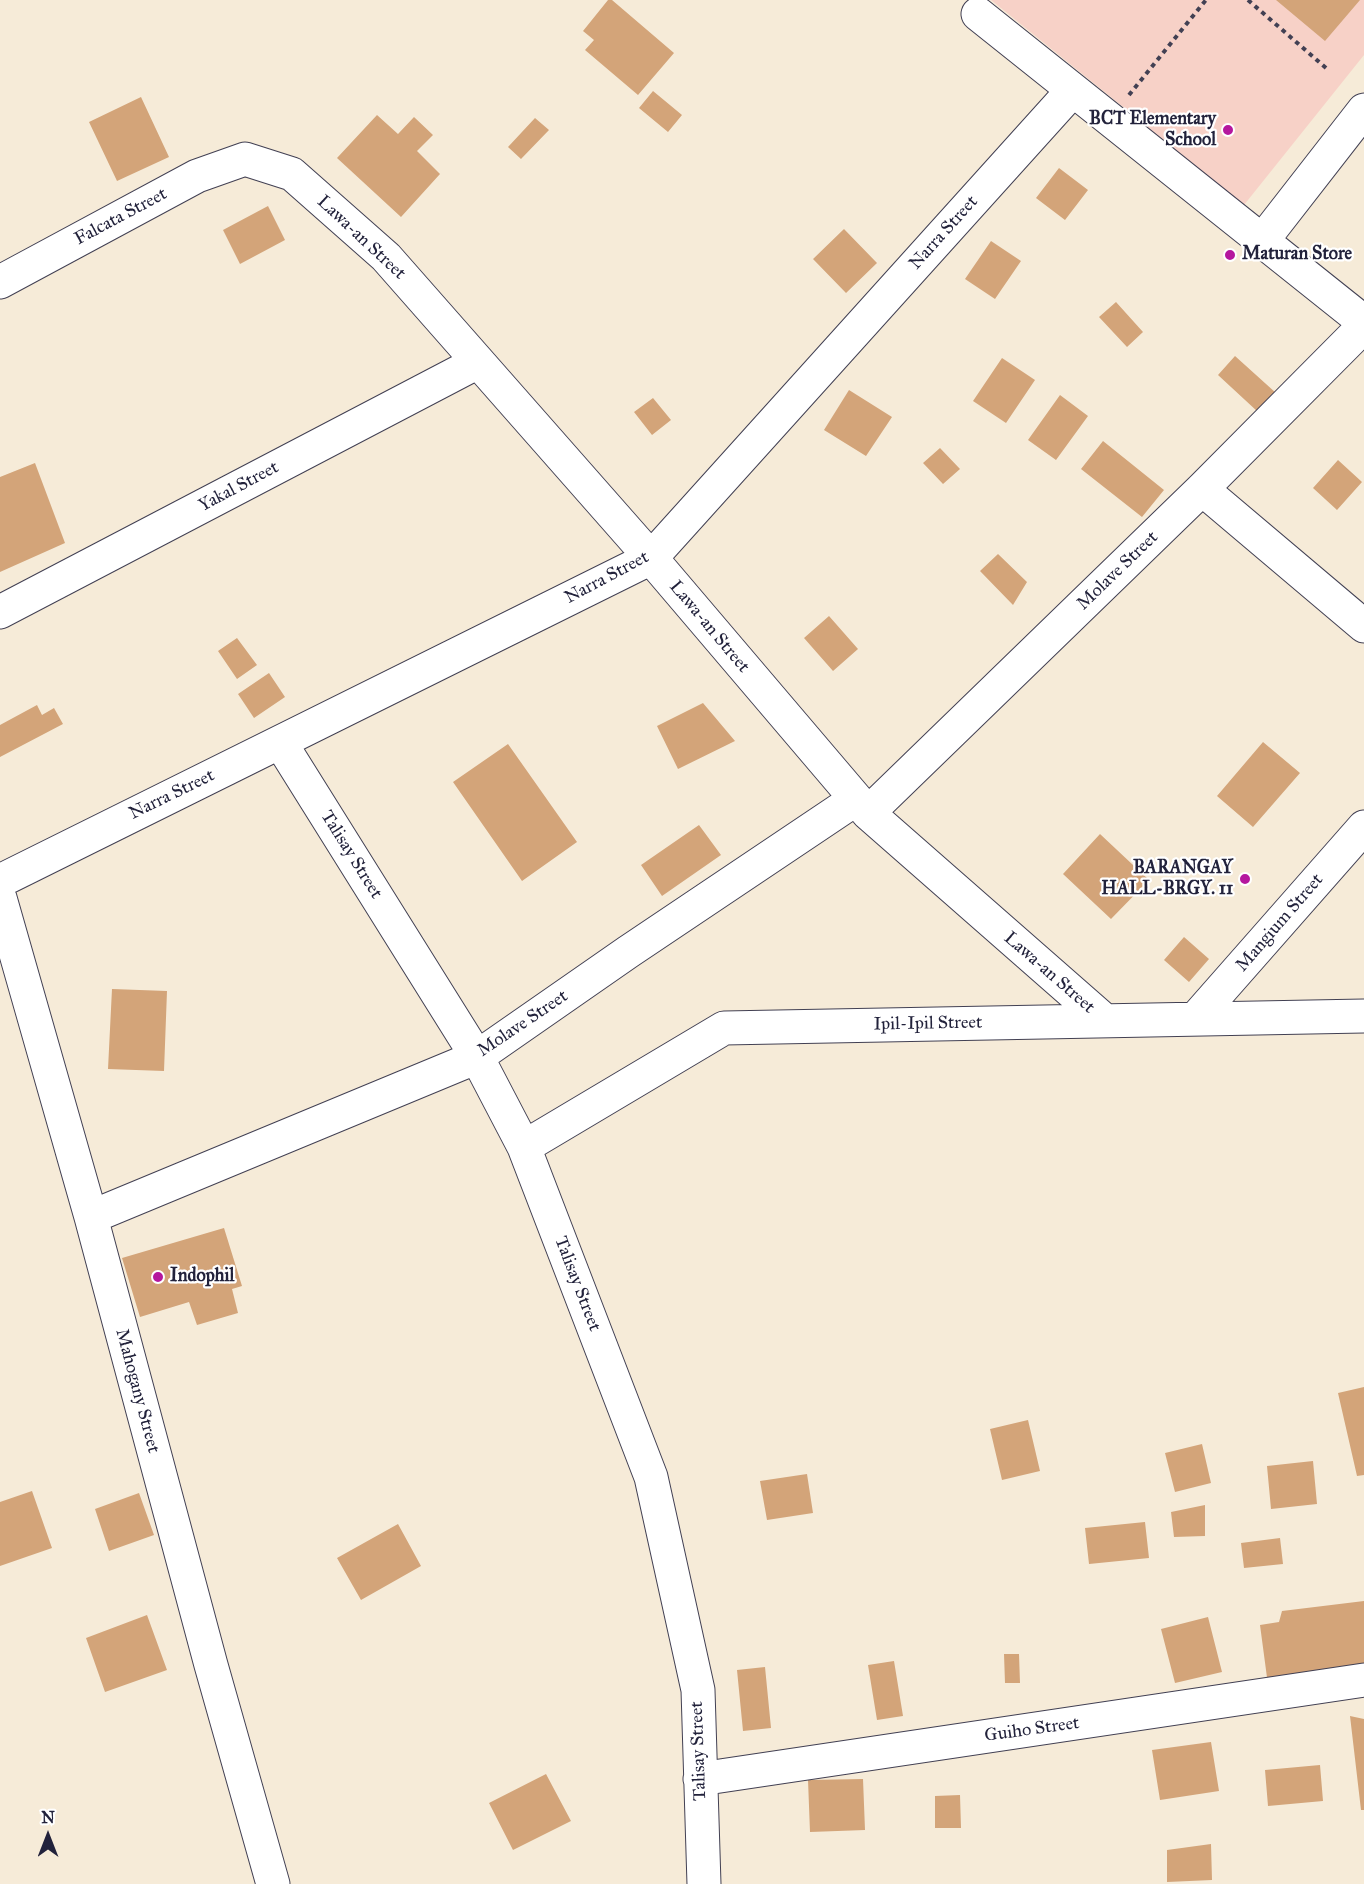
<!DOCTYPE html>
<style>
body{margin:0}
#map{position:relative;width:1364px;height:1884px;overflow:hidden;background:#f6ebd8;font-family:"IM FELL Great Primer",serif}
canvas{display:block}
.north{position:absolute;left:18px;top:1806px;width:60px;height:60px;-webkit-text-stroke:4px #fff;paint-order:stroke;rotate:0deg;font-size:16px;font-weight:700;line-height:24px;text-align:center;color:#22223b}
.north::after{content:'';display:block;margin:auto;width:21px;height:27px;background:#22223b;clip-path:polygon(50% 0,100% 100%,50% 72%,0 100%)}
</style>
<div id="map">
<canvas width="1364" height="1884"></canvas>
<div class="north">N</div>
</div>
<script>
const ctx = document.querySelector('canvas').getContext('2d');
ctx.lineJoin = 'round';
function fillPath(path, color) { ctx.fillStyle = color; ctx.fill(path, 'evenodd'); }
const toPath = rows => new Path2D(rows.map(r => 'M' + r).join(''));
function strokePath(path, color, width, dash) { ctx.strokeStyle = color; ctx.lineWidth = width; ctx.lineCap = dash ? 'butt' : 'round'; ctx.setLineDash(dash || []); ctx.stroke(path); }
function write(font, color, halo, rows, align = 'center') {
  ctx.font = font + ' "IM FELL Great Primer",serif'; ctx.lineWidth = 4.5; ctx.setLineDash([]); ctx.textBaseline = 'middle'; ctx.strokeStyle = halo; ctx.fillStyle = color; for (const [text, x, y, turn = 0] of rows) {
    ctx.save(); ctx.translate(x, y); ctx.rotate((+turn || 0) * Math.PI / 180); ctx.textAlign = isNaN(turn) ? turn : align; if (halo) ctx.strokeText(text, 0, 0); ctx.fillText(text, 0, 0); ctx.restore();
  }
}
fillPath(toPath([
 [991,0,1364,0,1364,55,1244,205]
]), '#f7d1c7');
fillPath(toPath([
 [608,0,612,0,674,53,638,95,585,50,594,40,583,31],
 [1276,0,1360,0,1325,41],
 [653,91,682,115,668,132,639,108],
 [141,97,169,157,117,181,89,122],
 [377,115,398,134,414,117,433,135,417,151,440,174,401,217,337,158],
 [535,118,549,130,521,159,508,147],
 [1059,168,1088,190,1065,220,1036,198],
 [268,206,285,240,240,264,223,230],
 [844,229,877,263,846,293,813,259],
 [991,241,1021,261,995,299,965,279],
 [1116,302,1143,332,1127,347,1099,317],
 [1235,356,1276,393,1258,412,1218,375],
 [1002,358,1035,380,1006,423,973,401],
 [849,390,892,417,866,456,824,430],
 [1060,395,1088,416,1056,460,1028,440],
 [653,398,671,420,652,435,634,412],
 [1103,441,1164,490,1142,517,1081,469],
 [940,448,960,469,943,484,923,463],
 [1338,460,1362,482,1337,510,1313,488],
 [35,463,65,543,0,572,0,477],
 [998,554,1027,582,1013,605,980,571],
 [829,616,858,649,833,671,804,638],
 [237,638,257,665,237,679,218,651],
 [269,673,285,697,254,718,238,694],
 [703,703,735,741,678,769,657,726],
 [37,705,42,715,54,708,63,724,0,757,0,725],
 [1263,742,1300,773,1253,827,1217,796],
 [508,744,577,842,522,881,453,782],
 [699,825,721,855,662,896,641,865],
 [1100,834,1149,880,1111,919,1063,874],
 [1184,937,1209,959,1189,982,1164,960],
 [112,989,167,991,164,1071,108,1069],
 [224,1228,242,1286,232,1289,238,1313,197,1325,189,1302,140,1317,122,1258],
 [1364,1387,1364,1475,1357,1476,1338,1393],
 [1028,1420,1040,1471,1002,1480,990,1429],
 [1202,1444,1211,1483,1175,1492,1165,1453],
 [1313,1461,1317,1504,1271,1509,1267,1466],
 [807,1474,813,1513,767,1520,760,1481],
 [32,1491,52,1548,0,1566,0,1502],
 [139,1493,154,1535,109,1551,95,1509],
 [1205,1505,1205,1536,1174,1537,1171,1512],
 [1145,1522,1149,1558,1089,1564,1085,1528],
 [398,1524,421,1566,361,1600,337,1558],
 [1280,1538,1283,1564,1244,1568,1241,1543],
 [1364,1601,1364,1668,1268,1685,1260,1625,1279,1622,1282,1611],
 [147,1615,167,1670,105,1692,86,1638],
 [1208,1617,1222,1672,1175,1683,1161,1629],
 [1004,1654,1019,1654,1020,1683,1005,1683],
 [894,1661,903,1716,877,1720,868,1665],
 [765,1667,771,1728,743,1731,737,1670],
 [1350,1716,1364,1719,1364,1810,1361,1810],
 [1211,1742,1219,1791,1160,1800,1152,1750],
 [1320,1765,1323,1801,1268,1806,1265,1770],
 [546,1774,571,1821,513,1850,489,1803],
 [863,1779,865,1830,810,1832,808,1780],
 [960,1795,961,1828,935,1828,935,1796],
 [1211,1844,1212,1880,1167,1882,1167,1850]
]), '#d3a479');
const minor = toPath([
 [978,14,1364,322],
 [1262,241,1364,110],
 [0,282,197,176,245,159,292,174,386,257,651,558,868,813,1104,1020],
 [1202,489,1364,626],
 [0,612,478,362],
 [280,742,477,1057,524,1147,651,1477,698,1690,704,1884],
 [868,813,1202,489,1364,326],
 [0,881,651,558,1073,90],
 [0,898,91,1217,211,1665,273,1884],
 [1196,1018,1364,827],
 [524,1147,724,1028,1364,1016],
 [91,1217,477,1057,628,952,856,799],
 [700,1779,1364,1680]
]);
strokePath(minor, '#424053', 35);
strokePath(toPath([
 [1248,0,1326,68],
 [1129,95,1206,0]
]), '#424053', 4, [4.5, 4.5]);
strokePath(minor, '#fff', 33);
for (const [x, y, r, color] of [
 [1228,130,6,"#b5179e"],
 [1230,255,6,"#b5179e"],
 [1245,879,6,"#b5179e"],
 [158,1277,6,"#b5179e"]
]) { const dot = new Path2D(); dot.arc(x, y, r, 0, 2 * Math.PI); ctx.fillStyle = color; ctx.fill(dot); strokePath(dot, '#fff', 2); }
write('bold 18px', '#22223b', '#fff', [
 ["BCT Elementary",1216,120],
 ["School",1216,141],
 ["Maturan Store",1242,255,"left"],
 ["BARANGAY",1233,869],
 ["HALL-BRGY. 11",1233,890],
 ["Indophil",170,1277,"left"]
], 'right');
write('18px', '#22223b', '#fff', [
 ["Falcata Street",121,217,-28],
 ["Narra Street",944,233,-48],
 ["Lawa-an Street",361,238,43],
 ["Yakal Street",239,487,-28],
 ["Molave Street",1118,571,-44],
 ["Narra Street",607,578,-28],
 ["Lawa-an Street",709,627,50],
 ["Narra Street",172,795,-26],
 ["Talisay Street",351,855,58],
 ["Mangium Street",1280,923,-49],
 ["Lawa-an Street",1049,973,41],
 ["Molave Street",523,1024,-34],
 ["Ipil-Ipil Street",928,1024,-1],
 ["Talisay Street",577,1284,69],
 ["Mahogany Street",137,1391,75],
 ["Guiho Street",1032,1730,-8],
 ["Talisay Street",699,1751,-92]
]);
</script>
